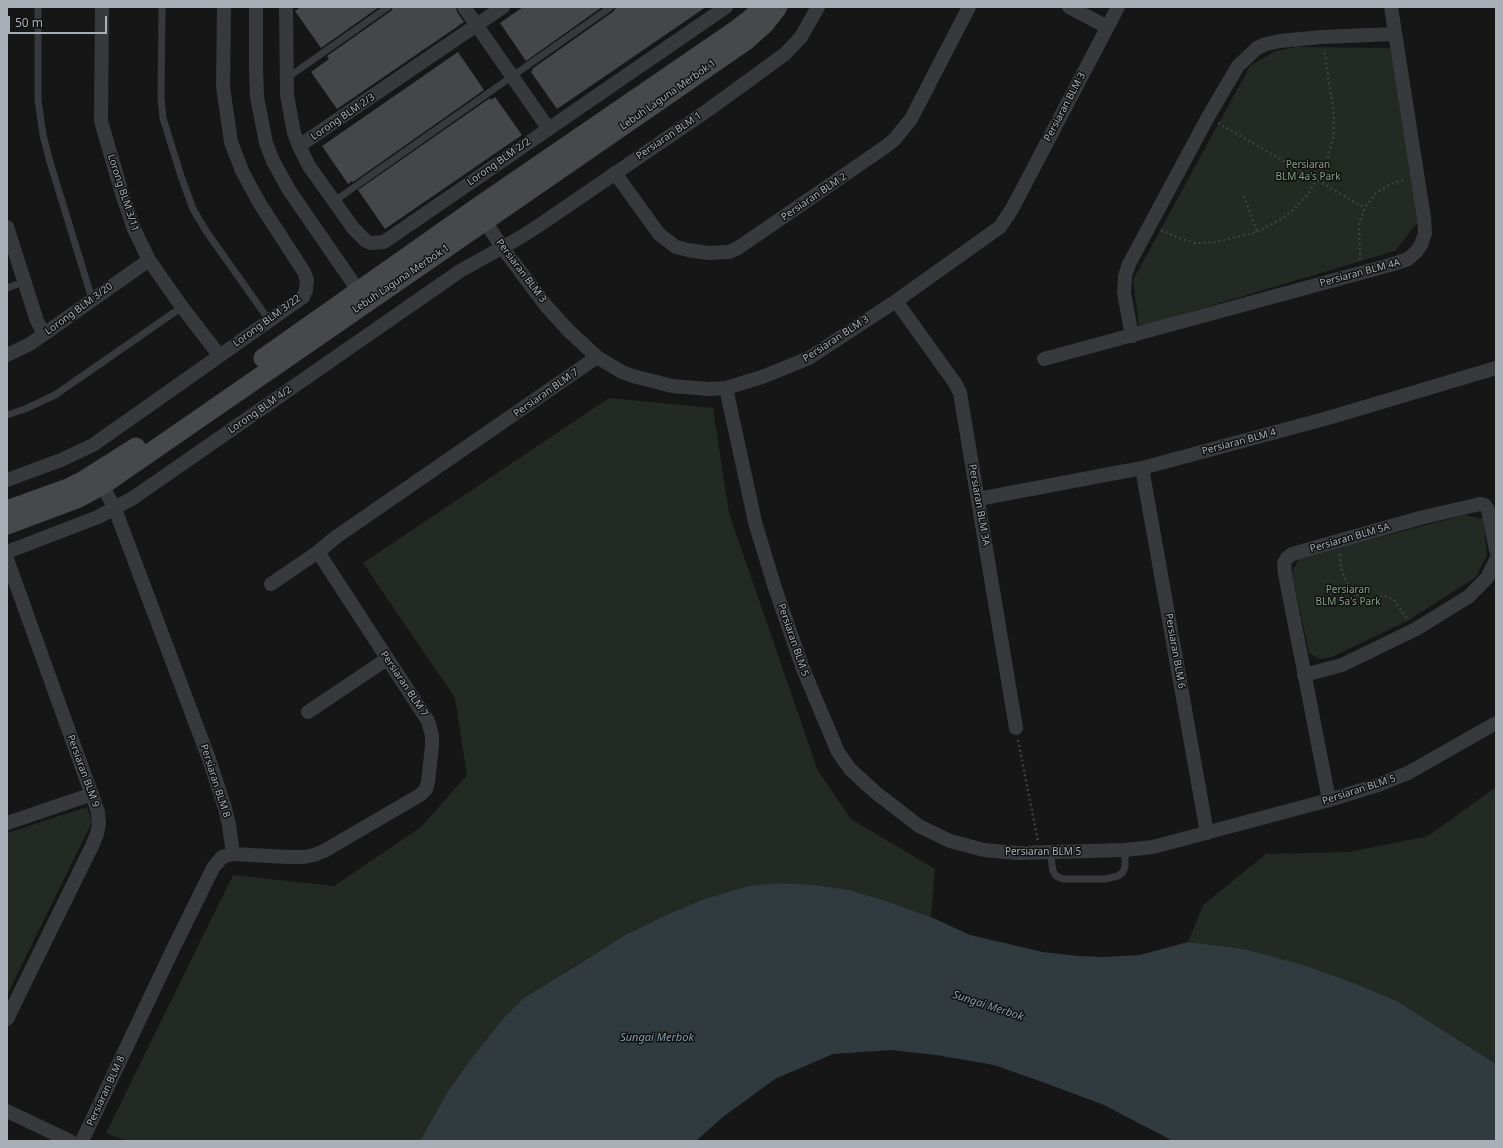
<!DOCTYPE html>
<style>
body{margin:0}
#map{position:relative;width:1503px;height:1148px;overflow:hidden;background:#161617;font-family:"Noto Sans",sans-serif}
canvas{display:block}
.frame{position:absolute;inset:0;border:8px solid #a9afb6;pointer-events:none}
.scale{position:absolute;left:8px;top:16px;width:99px;height:18px;box-sizing:border-box;border:2px solid #a9afb6;border-top:0;padding-left:5px;font-size:12px;line-height:14px;white-space:nowrap;color:#a9afb6;-webkit-text-stroke:3px #111112;paint-order:stroke}
</style>
<div id="map">
<canvas width="1503" height="1148"></canvas>
<div class="frame"></div>
<div class="scale">50 m</div>
</div>
<script>
const ctx = document.querySelector('canvas').getContext('2d');
ctx.lineJoin = 'round';
function fillPath(path, color) { ctx.fillStyle = color; ctx.fill(path, 'evenodd'); }
const toPath = rows => new Path2D(rows.map(r => 'M' + r).join(''));
function strokePath(path, color, width, dash) { ctx.strokeStyle = color; ctx.lineWidth = width; ctx.lineCap = dash ? 'butt' : 'round'; ctx.setLineDash(dash || []); ctx.stroke(path); }
function write(font, color, halo, rows, align = 'center') {
  ctx.font = font + ' "Noto Sans",sans-serif'; ctx.lineWidth = 3; ctx.setLineDash([]); ctx.textBaseline = 'middle'; ctx.strokeStyle = halo; ctx.fillStyle = color; for (const [text, x, y, turn = 0] of rows) {
    ctx.save(); ctx.translate(x, y); ctx.rotate((+turn || 0) * Math.PI / 180); ctx.textAlign = isNaN(turn) ? turn : align; if (halo) ctx.strokeText(text, 0, 0); ctx.fillText(text, 0, 0); ctx.restore();
  }
}
fillPath(toPath([
 [1297,47,1391,48,1418,222,1395,251,1139,327,1133,280,1250,66,1275,51],
 [609,398,713,408,729,513,818,771,851,819,935,869,931,917,883,900,849,890,776,883,749,886,704,899,666,915,625,935,565,972,466,1066,448,1091,420,1141,127,1141,106,1133,233,875,334,886,421,827,467,775,455,698,363,563],
 [1465,515,1483,519,1487,555,1476,577,1409,620,1332,657,1320,659,1309,653,1292,573,1299,558],
 [1496,787,1496,1064,1397,1001,1359,985,1244,949,1188,942,1203,905,1266,854,1349,852,1428,836],
 [87,807,92,822,7,995,7,833]
]), '#222a23');
fillPath(toPath([
 [776,883,813,885,849,890,883,900,931,917,970,935,1043,952,1078,956,1103,957,1140,955,1188,942,1244,949,1306,966,1359,985,1397,1001,1496,1064,1496,1141,1173,1141,1104,1105,1045,1083,994,1065,936,1055,891,1050,833,1054,775,1079,723,1117,696,1141,420,1141,448,1091,466,1066,502,1020,523,999,625,935,666,915,704,899,749,886]
]), '#303a3f');
fillPath(toPath([
 [301,7,379,7,321,48,295,11],
 [393,7,456,7,457,12,464,22,337,109,311,72,329,59,327,56,391,11],
 [523,7,602,7,526,61,500,23],
 [616,7,706,7,557,109,531,72,533,70,532,69,614,11],
 [458,52,484,90,353,182,352,181,348,184,322,146],
 [495,97,522,135,385,229,358,190,490,98,491,100]
]), '#45464a');
strokePath(toPath([
 [1218,123,1365,208],
 [1244,196,1257,232],
 [1161,230,1179,238,1195,243,1215,242,1237,237,1257,232,1283,218,1293,210,1308,194,1326,164,1333,138,1334,115,1324,49],
 [1360,260,1359,224,1365,208,1376,193,1391,184,1406,179],
 [1340,554,1341,568,1345,579,1355,594,1366,599,1386,596,1394,600,1408,620],
 [1018,740,1038,841]
]), '#3d4043', 2.5, [2, 3]);
strokePath(toPath([
 [38,7,38,100,43,135,50,162,92,299],
 [162,7,161,98,163,118,181,176,193,209,206,231,269,320],
 [287,78,388,7],
 [333,202,611,7],
 [7,288,24,282],
 [7,415,25,409,55,395,182,307],
 [1050,852,1053,871,1056,876,1063,879,1105,879,1118,876,1123,872,1125,867,1125,850]
]), '#37393c', 7);
strokePath(toPath([
 [102,7,101,121,123,197,134,229,149,260,182,307,219,355],
 [256,7,256,67,257,97,266,143,273,161,289,190,364,299],
 [286,7,287,95,294,133,299,146,503,7],
 [464,7,548,128],
 [1069,7,1107,27],
 [299,146,309,166,353,228,366,241,371,243,384,242,726,7],
 [615,173,659,234,676,247,688,250,708,253,729,252,738,248,885,147,894,140,911,119,969,7],
 [480,214,502,247,547,307,569,331,597,357,622,372,633,376,672,386,709,389,726,388,762,377,809,358,896,301,1000,227,1012,209,1118,7],
 [7,227,37,321,44,334],
 [896,301,955,383,960,393,1016,728],
 [1132,336,1124,293,1125,276,1129,264,1208,117,1238,66,1257,48,1266,44,1280,41,1322,37,1395,34],
 [7,355,30,344,149,260],
 [1044,359,1390,265,1408,259,1416,252,1421,245,1425,233,1424,218,1391,7],
 [726,388,755,522,774,585,803,669,838,752,850,769,875,792,919,826,950,841,984,850,1017,853,1125,850,1153,847,1329,800,1378,785,1408,773,1496,723],
 [1142,468,1207,833],
 [98,477,115,509,209,759,225,808,229,825,233,854],
 [7,480,61,460,93,445,303,297,306,290,307,280,304,272,260,204,242,171,231,142,223,87,224,7],
 [978,499,1142,468,1328,418,1496,368],
 [7,552,98,517,133,498,460,271,521,237,541,224,708,110,785,54,801,37,818,7],
 [7,559,98,812,99,824,97,834,92,846,7,1019],
 [271,584,318,552],
 [1304,675,1342,665,1416,629,1468,597,1487,578,1496,560],
 [308,712,387,659],
 [1329,800,1285,574,1284,563,1287,558,1292,554,1420,518,1480,504,1485,505,1488,510,1496,550],
 [7,823,92,794],
 [7,1111,70,1141],
 [82,1141,173,949,213,868,222,857,233,854,289,857,304,857,314,855,324,851,420,795,426,789,428,782,432,746,432,735,428,721,318,552,336,537,597,357]
]), '#37393c', 14);
strokePath(toPath([
 [263,358,476,208,734,31,750,19,763,7],
 [7,510,68,488,82,481,136,447],
 [7,525,79,498,103,485,746,41,765,24,778,7]
]), '#46484c', 19);
write('10px', '#a9afb6', '#111112', [
 ["Lebuh Laguna Merbok 1",668,95,-35],
 ["Persiaran BLM 3",1065,107,-62],
 ["Lorong BLM 2/3",343,117,-34],
 ["Persiaran BLM 1",669,136,-34],
 ["Lorong BLM 2/2",499,162,-35],
 ["Lorong BLM 3/11",123,193,72],
 ["Persiaran BLM 2",814,197,-34],
 ["Persiaran BLM 3",521,271,53],
 ["Persiaran BLM 4A",1360,273,-15],
 ["Lebuh Laguna Merbok 1",401,279,-34],
 ["Lorong BLM 3/20",79,309,-36],
 ["Lorong BLM 3/22",267,321,-36],
 ["Persiaran BLM 3",836,339,-33],
 ["Persiaran BLM 7",546,393,-35],
 ["Lorong BLM 4/2",260,410,-35],
 ["Persiaran BLM 4",1239,442,-15],
 ["Persiaran BLM 3A",979,505,80],
 ["Persiaran BLM 5A",1350,538,-16],
 ["Persiaran BLM 5",793,640,71],
 ["Persiaran BLM 6",1175,651,80],
 ["Persiaran BLM 7",404,684,56],
 ["Persiaran BLM 9",83,771,70],
 ["Persiaran BLM 8",215,781,72],
 ["Persiaran BLM 5",1359,790,-18],
 ["Persiaran BLM 5",1043,852],
 ["Persiaran BLM 8",106,1091,-65]
]);
write('10px', '#849f83', '#111112', [
 ["Persiaran",1308,165],
 ["BLM 4a's Park",1308,177],
 ["Persiaran",1348,590],
 ["BLM 5a's Park",1348,602]
]);
write('italic 11px', '#849ead', '#111112', [
 ["Sungai Merbok",988,1006,18],
 ["Sungai Merbok",657,1038]
]);
</script>
